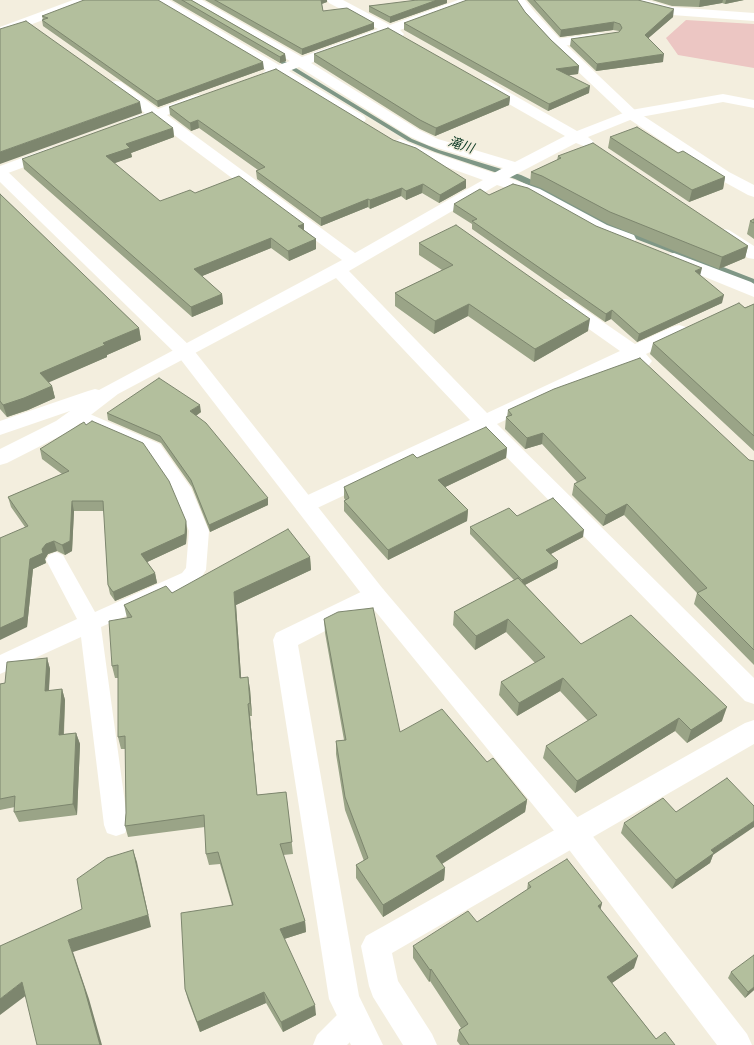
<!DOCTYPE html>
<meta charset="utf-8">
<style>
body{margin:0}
canvas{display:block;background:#f3eede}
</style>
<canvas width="754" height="1045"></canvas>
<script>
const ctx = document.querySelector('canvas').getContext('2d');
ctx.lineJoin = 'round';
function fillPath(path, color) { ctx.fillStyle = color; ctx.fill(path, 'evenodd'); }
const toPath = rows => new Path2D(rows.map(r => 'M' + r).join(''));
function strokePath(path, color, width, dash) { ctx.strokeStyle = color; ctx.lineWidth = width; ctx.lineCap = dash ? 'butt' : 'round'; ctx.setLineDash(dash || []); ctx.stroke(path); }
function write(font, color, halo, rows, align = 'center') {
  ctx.font = font + ' "Exo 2","Noto Sans JP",sans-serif'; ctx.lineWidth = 3; ctx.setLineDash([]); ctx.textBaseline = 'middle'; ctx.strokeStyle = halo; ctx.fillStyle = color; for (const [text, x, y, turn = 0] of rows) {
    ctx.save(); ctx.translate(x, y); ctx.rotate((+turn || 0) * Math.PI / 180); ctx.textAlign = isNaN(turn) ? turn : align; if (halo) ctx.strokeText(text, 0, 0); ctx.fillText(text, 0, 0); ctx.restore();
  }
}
fillPath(toPath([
 [686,20,754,24,754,68,678,55,666,38]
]), '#ecc6c3');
fillPath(toPath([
 [269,54,273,54,412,139,439,150,521,175,545,186,605,221,754,279,754,284,599,225,539,190,515,179,435,152,408,141,269,56,269,54]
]), '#7f9786');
fillPath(toPath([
 [78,409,160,444,191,488,209,531,206,570,196,585,101,627,128,825,125,833,116,836,107,833,104,825,81,637,0,674,0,655,77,619,46,560,49,555,56,552,63,555,95,612,182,573,186,568,189,531,172,490,146,452,72,419,69,415,72,411,78,409],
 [353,1005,363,1009,367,1019,363,1029,347,1045,313,1045,317,1035,343,1009,353,1005]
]), '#fff');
fillPath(toPath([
 [73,0,91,0,89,3,0,36,0,27,73,0],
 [154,0,169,0,279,65,290,61,189,3,187,0,202,0,302,57,378,29,329,3,327,0,343,0,390,25,458,0,476,0,474,3,400,30,404,34,402,37,397,38,388,34,311,63,419,130,438,139,515,162,565,136,479,87,477,84,479,81,484,80,489,81,577,131,631,110,723,94,754,100,754,108,723,102,635,118,588,137,594,142,591,145,586,147,576,143,509,178,540,189,607,225,634,235,636,239,634,243,628,244,622,243,595,233,528,195,497,185,349,271,487,413,620,351,559,308,556,304,559,300,565,299,571,300,635,344,672,327,679,325,686,327,688,331,686,335,646,354,652,361,649,365,642,367,635,365,631,361,497,424,754,678,754,704,745,701,481,431,313,510,305,513,297,510,294,505,297,500,470,420,336,278,118,394,70,431,7,463,0,465,0,449,56,421,70,411,0,435,0,421,88,391,95,389,99,390,342,260,154,120,127,129,122,128,120,125,122,122,145,113,111,88,109,85,111,82,116,81,121,82,158,109,193,96,198,95,203,96,205,99,203,102,167,115,355,253,483,180,413,155,395,147,392,144,395,141,400,139,405,141,423,149,494,173,503,168,428,145,409,136,299,67,289,71,364,116,366,119,364,122,359,123,354,122,276,75,270,77,265,76,263,73,266,70,156,3,154,0],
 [625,0,646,0,672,7,754,13,754,21,672,15,627,3,625,0],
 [600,33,605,34,607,37,605,40,556,47,551,46,549,43,551,40,556,39,600,33],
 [52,147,57,149,60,152,57,155,0,176,0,166,52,147],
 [723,229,729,230,754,246,754,259,748,258,717,238,715,234,717,230,723,229],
 [674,253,751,282,754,284,754,297,668,262,665,258,668,254,674,253],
 [375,586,383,589,387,595,383,601,298,645,359,996,383,1045,351,1045,329,999,273,640,276,633,367,589,375,586],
 [754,720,754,744,392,953,398,981,432,1034,437,1045,403,1045,373,997,369,986,361,946,366,936,745,723,754,720]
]), '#fff');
fillPath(toPath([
 [513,0,525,0,535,12,561,40,636,111,729,172,754,185,754,197,748,195,717,178,626,117,551,46,525,18,513,0],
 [0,168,6,170,192,348,383,589,584,825,747,1034,752,1045,717,1045,564,843,367,601,178,356,0,182,0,168]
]), '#fff');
fillPath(toPath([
 [172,0,191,0,285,54,286,61,280,63],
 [205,0,327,0,327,2,322,4,323,11,374,23,374,29,302,55],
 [437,0,447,0,447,3,390,23,369,12,369,6],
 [527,0,638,0,673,17,648,38,663,62,596,71,570,46,571,39,620,32,619,31,613,30,560,37],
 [652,0,744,0,725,4,722,3,699,7,672,6],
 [525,12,551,40,579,66,578,74,568,75,589,93,548,111,404,30,404,23],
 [42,16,264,69,158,107,43,26,42,20,43,20],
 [314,54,510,97,509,105,435,136,420,129,314,62],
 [169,107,393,140,466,180,466,188,439,203,422,193,406,200,401,196,370,209,368,207,321,226,257,179,256,171,258,170,199,128,191,131,170,115],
 [173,128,174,137,131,153,132,157,114,163,160,201,195,193,304,224,304,230,316,239,316,249,289,261,271,248,202,276,222,294,223,304,192,317,24,169,22,159],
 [610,137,678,153,725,177,723,189,689,202,608,148],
 [558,156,748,246,745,258,719,269,608,224,541,188,530,184,531,172,557,160],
 [0,194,139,328,141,340,107,355,107,357,48,382,52,386,55,398,28,410,7,417,0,409],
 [489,195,596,226,701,276,722,303,637,342,611,319,605,322,472,229,472,224,453,212,454,204],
 [754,219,754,239,747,234,750,221],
 [419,243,588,331,534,362,468,316,434,334,395,306,395,293,442,270,419,255],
 [754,304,754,451,650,354,653,343],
 [508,410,754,461,754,665,694,604,697,593,624,515,603,526,572,495,574,484,577,482,542,444,525,449,505,429,506,417,507,417],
 [201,412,196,416,268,505,210,532,192,487,161,443,108,420,107,413],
 [507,448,506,458,445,487,468,510,467,521,388,560,344,511,344,501,345,500,344,498,344,487,417,458],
 [40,449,186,521,187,531,186,544,147,562,155,573,157,583,115,601,110,594,108,585,104,511,74,511,72,551,65,555,57,551,48,554,45,559,46,563,33,569,27,627,25,527,11,507,8,497,62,474,42,459],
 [517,516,583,537,551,554,558,561,557,568,525,585,581,644,722,721,687,743,675,731,575,793,543,758,546,746,588,721,560,691,517,716,499,695,501,682,535,663,506,632,475,650,453,625,454,612,514,580,470,534,470,527],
 [310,557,311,570,236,605,241,677,250,689,252,716,250,716,257,795,286,792,293,854,283,855,305,921,306,932,284,939,316,1015,283,1032,266,1003,200,1032,188,1000,185,989,232,905,220,864,209,865,206,854,205,827,128,837,125,826,126,813,125,749,121,749,118,737,118,678,115,678,112,666,127,618,124,605,172,593],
 [324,619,400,732,487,762,527,800,525,812,442,864,445,868,444,880,383,917,356,878,356,865,364,861,345,810,336,754,336,741,344,740,325,633],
 [47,658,50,669,49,691,62,689,65,700,64,734,76,733,80,744,77,815,19,822,14,812,15,807,0,810,0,684,5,683],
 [624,823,713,855,710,863,672,889,621,833],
 [528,883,602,903,600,910,634,968,612,983,656,1039,675,1045,460,1045,457,1041,459,1030,461,1028,430,981,429,982,413,958,413,946,477,922,527,890],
 [731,972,754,990,745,998,728,978]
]), '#9aa487');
fillPath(toPath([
 [321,0,327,0,327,2,321,4],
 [437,0,447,0,447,3,390,23,390,17],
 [700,0,723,0,722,3,699,7],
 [726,0,744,0,725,4],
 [674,9,673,17,644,42,645,35],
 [614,22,613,30,560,37,561,30],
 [374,23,374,29,302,55,302,49],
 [285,54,286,61,280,63,280,57],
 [664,54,663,62,596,71,597,64],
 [263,62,264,69,158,107,157,101],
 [579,66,578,74,555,77,556,69],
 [590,86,589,93,548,111,549,104],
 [510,97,509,105,435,136,436,128],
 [140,102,142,113,0,164,0,152],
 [198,120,199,128,191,131,190,123],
 [173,128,174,137,131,153,132,157,107,166,106,156,126,144],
 [725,177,723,189,689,202,692,190],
 [466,180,466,188,439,203,440,195],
 [423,184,422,193,406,200,406,191],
 [402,188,401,196,370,209,370,200],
 [368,199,368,207,321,226,321,218],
 [304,224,304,234,298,226],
 [271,238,271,248,195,279,194,269],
 [316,239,316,249,289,261,288,251],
 [748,246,745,258,719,269,722,257],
 [702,268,700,276,695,271],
 [222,294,223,304,192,317,191,307],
 [724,295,722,303,637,342,639,334],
 [469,304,468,316,434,334,435,321],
 [612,310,611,319,605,322,606,314],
 [590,319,588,331,534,362,535,349],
 [139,328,141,340,107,355,107,357,43,385,40,373,103,343],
 [52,386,55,398,28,410,7,417,3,405],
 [200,405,201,412,191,419,190,411],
 [543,433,542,444,525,449,527,438],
 [507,448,506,458,437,491,438,480],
 [268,498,268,505,210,532,209,525],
 [72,501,74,511,72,551,65,555,62,545],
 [627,504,624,515,603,526,606,515],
 [468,510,467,521,388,560,388,550],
 [186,521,187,531,186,544,143,564,141,554],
 [584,530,583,537,545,557,546,550],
 [54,541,57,551,48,554,45,559,46,563,33,569,27,627,0,640,0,628,30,559,42,549,46,544],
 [310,557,311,570,236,605,242,690,240,678,234,592],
 [558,561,557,568,521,587,522,580],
 [155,573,157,583,115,601,113,592],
 [508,619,506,632,475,650,476,636],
 [47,658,50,669,48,703,45,691],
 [248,677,250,689,252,716,250,703],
 [563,678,560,691,517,716,519,703],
 [62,689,65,700,63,746,59,735],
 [248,704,250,716,258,807,257,795],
 [727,707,722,721,687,743,691,730],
 [679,718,675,731,575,793,577,781],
 [76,733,80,744,77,815,73,804],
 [527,800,525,812,435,868,436,856],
 [754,821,754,827,713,855,710,863,672,889,676,880,711,850],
 [133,850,137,862,151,927,73,952,89,999,102,1045,100,1045,68,940],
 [445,868,444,880,383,917,383,905],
 [602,903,599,916,598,906],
 [305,921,306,932,281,940,280,929],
 [638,956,634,968,603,989,607,977],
 [431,969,430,981,429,982,430,970],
 [22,982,28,994,0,1015,0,999],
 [754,987,754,990,745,998,748,992],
 [264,992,266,1003,200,1032,197,1022],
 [315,1005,316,1015,283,1032,281,1022]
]), '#7d866e');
const building = toPath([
 [84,0,158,0,263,62,157,101,42,20,48,18,42,16,84,0],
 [182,0,191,0,285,54,280,57,182,0],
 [215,0,321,0,323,11,347,8,374,23,302,49,215,0],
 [417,0,437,0,390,17,369,6,417,0],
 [467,0,517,0,525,12,551,40,579,66,556,69,590,86,549,104,404,23,467,0],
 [534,0,638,0,674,9,645,35,664,54,597,64,571,39,619,32,622,28,620,24,614,22,561,30,534,0],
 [26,21,140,102,0,152,0,29,26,21],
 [388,28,510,97,436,128,420,120,314,54,388,28],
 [276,69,393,140,416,148,466,180,440,195,423,184,406,191,402,188,370,200,368,199,321,218,256,171,265,167,198,120,190,123,169,107,276,69],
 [152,112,173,128,126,144,130,148,106,156,160,201,190,190,195,193,239,176,304,224,298,226,316,239,288,251,271,238,194,269,222,294,191,307,22,159,152,112],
 [637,127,678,153,683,151,725,177,692,190,610,137,637,127],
 [593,143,748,246,722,257,610,212,542,176,531,172,561,158,558,156,593,143],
 [513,184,528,188,596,226,702,268,695,271,724,295,639,334,612,310,606,314,472,221,477,219,454,204,480,189,489,195,513,184],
 [0,194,139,328,103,343,105,345,40,373,52,386,24,398,3,405,0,401,0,194],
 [754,219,754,223,750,221,754,219],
 [456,225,590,319,535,349,469,304,435,321,395,293,453,265,419,243,456,225],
 [739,303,745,308,754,304,754,436,653,343,739,303],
 [640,358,749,460,754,461,754,650,697,593,707,588,627,504,606,515,574,484,586,478,543,433,527,438,506,417,512,415,508,410,554,389,640,358],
 [159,378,200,405,190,411,206,423,268,498,209,525,191,480,160,436,107,413,159,378],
 [92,421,143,443,169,481,186,521,185,534,141,554,155,573,113,592,108,585,103,501,72,501,70,541,62,545,54,541,46,544,42,549,43,553,30,559,24,617,0,628,0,538,28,526,8,497,69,471,40,449,84,422,86,425,92,421],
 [486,427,507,448,438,480,468,510,388,550,344,501,349,498,344,487,413,454,417,458,486,427],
 [553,498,584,530,546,550,558,561,522,580,470,527,509,508,517,516,553,498],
 [288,529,310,557,234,592,240,678,248,677,250,703,248,704,257,795,286,792,292,842,280,844,305,921,280,929,315,1005,281,1022,264,992,197,1022,185,989,181,913,233,905,218,852,206,854,204,815,125,826,126,813,125,736,118,737,118,665,112,666,109,621,132,617,124,605,166,586,172,593,288,529],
 [518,578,581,644,631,615,727,707,691,730,679,718,577,781,546,746,597,715,563,678,519,703,501,682,545,657,508,619,476,636,454,612,518,578],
 [373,608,400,732,442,709,487,762,493,758,527,800,436,856,445,868,383,905,356,865,368,858,345,797,336,741,346,740,324,619,338,612,373,608],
 [47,658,45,691,62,689,59,735,76,733,73,804,14,812,15,796,0,799,0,684,5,683,7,662,47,658],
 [727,778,754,806,754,821,711,850,714,853,676,880,624,823,663,798,676,812,727,778],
 [133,850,148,915,68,940,84,987,100,1045,37,1045,22,982,0,999,0,946,82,909,77,879,107,858,133,850],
 [567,859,602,903,598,906,638,956,607,977,656,1039,665,1032,675,1045,469,1045,459,1030,468,1024,431,969,430,970,413,946,468,911,477,922,531,887,528,883,567,859],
 [754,955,754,987,748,992,731,972,754,955]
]);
fillPath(building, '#b3bf9d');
strokePath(building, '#7d866e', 1);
write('italic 13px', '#07351f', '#f3eede', [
 ["滝川",461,145,18]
]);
</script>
